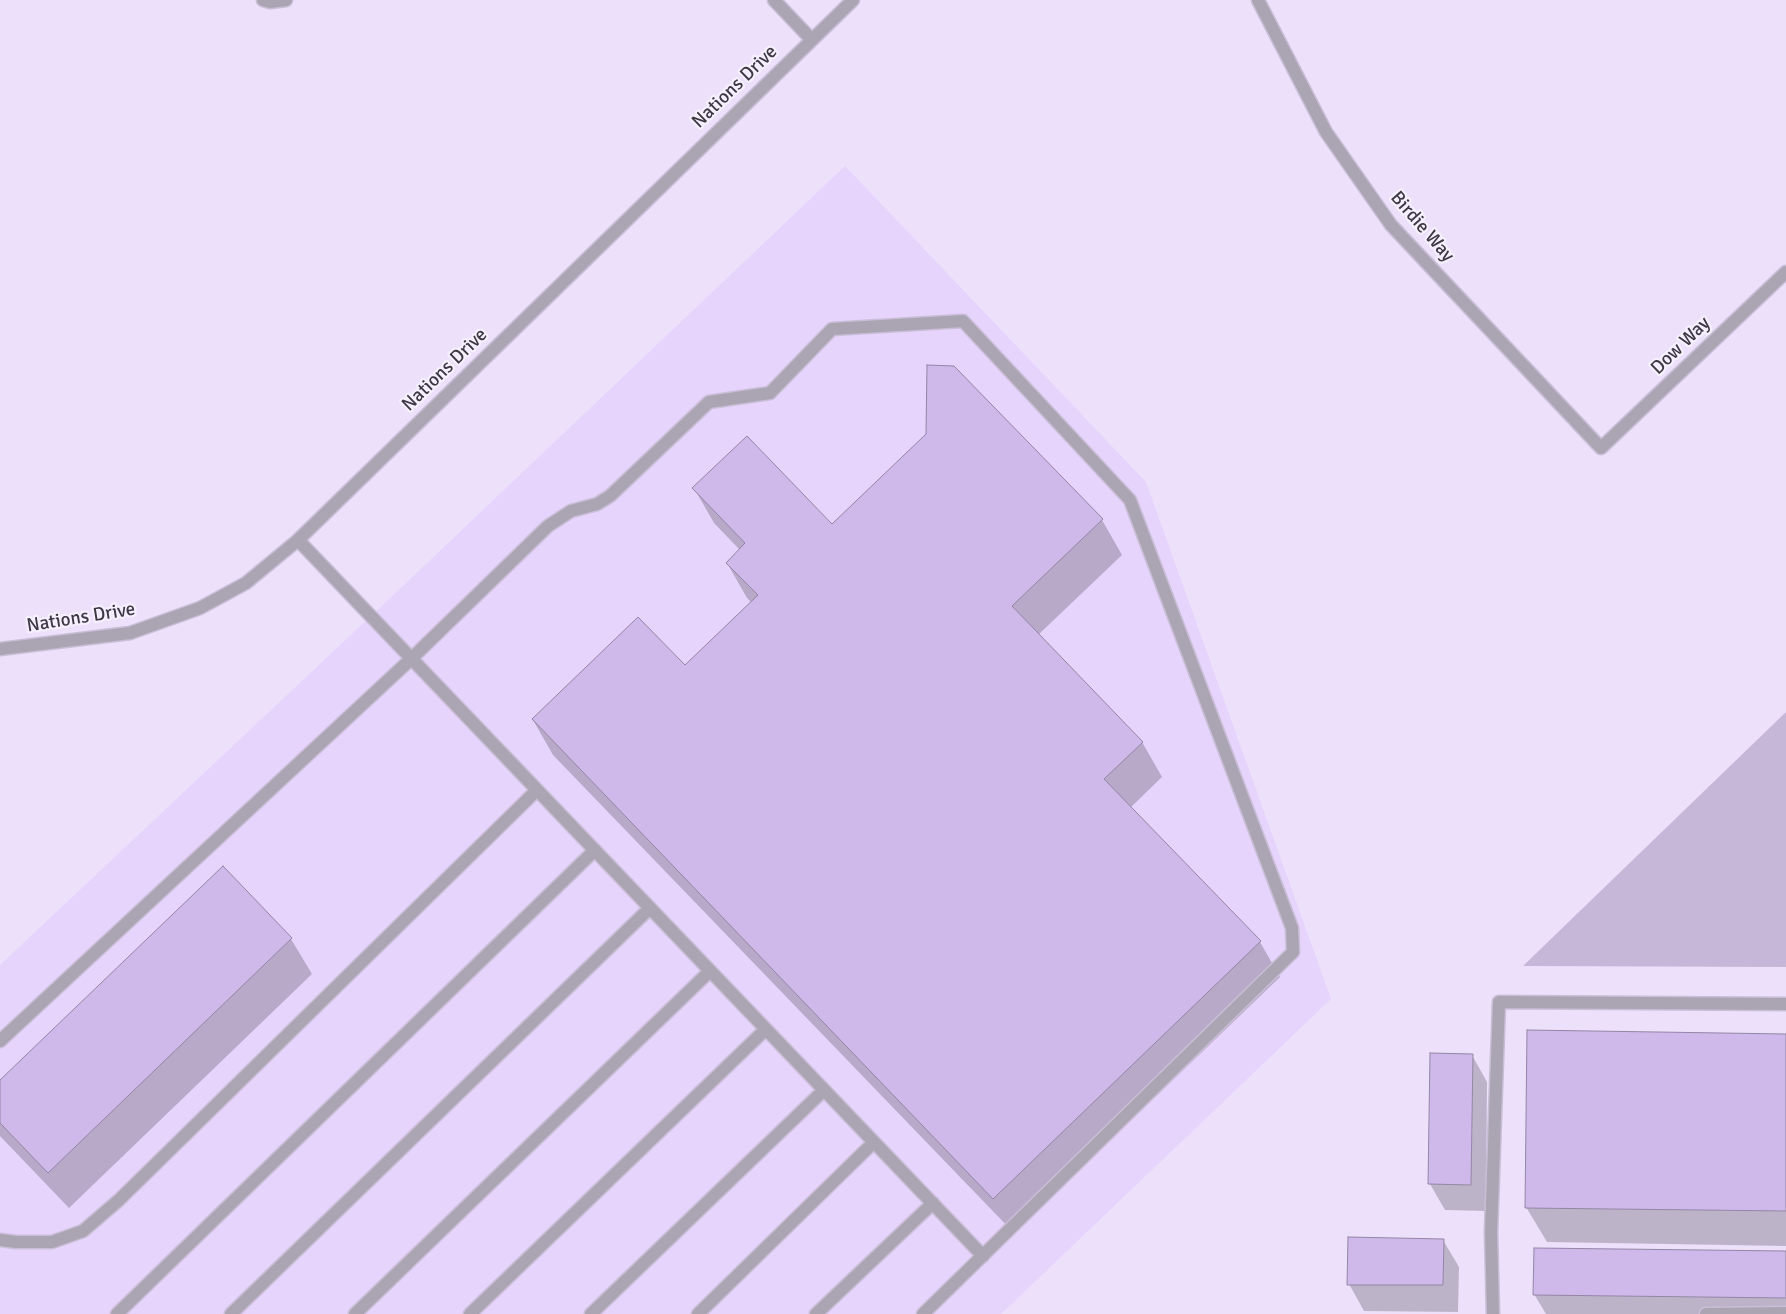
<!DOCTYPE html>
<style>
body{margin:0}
canvas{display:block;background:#ece0fb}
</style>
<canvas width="1786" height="1314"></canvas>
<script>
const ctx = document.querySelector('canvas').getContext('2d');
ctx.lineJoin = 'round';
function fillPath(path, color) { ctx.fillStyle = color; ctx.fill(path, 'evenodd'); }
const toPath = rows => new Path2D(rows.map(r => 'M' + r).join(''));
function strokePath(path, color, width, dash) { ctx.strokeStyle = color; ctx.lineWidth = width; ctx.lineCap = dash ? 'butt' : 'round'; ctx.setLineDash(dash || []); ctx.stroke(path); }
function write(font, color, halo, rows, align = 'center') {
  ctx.font = font + ' Signika,sans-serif'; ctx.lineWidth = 4.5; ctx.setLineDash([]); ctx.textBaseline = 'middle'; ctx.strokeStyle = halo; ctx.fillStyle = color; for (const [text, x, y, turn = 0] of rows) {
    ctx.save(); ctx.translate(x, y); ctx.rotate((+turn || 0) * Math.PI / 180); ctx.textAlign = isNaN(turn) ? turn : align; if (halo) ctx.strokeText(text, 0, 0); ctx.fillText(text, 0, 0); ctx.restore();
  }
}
fillPath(toPath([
 [845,166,1146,482,1331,999,1001,1314,0,1314,0,965,405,584]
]), '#e6d4fc');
fillPath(toPath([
 [1786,712,1786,967,1523,966]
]), '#c6b7d9');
fillPath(toPath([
 [694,488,832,526,1102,520,1122,555,1038,635,1142,742,1162,777,1130,808,1260,942,1280,977,1014,1233,553,755,533,720,685,667,752,603,747,598,727,563,740,550,714,523],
 [222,867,291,939,312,974,69,1208,0,1136,0,1082],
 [1786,1035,1786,1246,1547,1242,1526,1207],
 [1472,1055,1487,1082,1486,1211,1445,1210,1430,1184],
 [1443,1240,1459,1267,1458,1312,1364,1311,1349,1284],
 [1786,1253,1786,1314,1546,1314,1534,1294]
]), '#0003');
const building = toPath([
 [927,365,954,366,1103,519,1012,606,1143,742,1104,779,1261,941,993,1199,532,719,638,617,685,665,758,595,726,563,745,543,692,488,747,436,832,524,926,434,927,365],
 [223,866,292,938,48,1173,0,1123,0,1080,223,866],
 [1527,1030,1786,1034,1786,1211,1525,1208,1527,1030],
 [1430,1053,1473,1054,1471,1185,1428,1184,1430,1053],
 [1348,1237,1444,1239,1443,1285,1347,1285,1348,1237],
 [1534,1248,1786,1251,1786,1298,1533,1295,1534,1248]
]);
fillPath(building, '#cfb8ea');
strokePath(building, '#9486a5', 1);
const service = toPath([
 [298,540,983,1256],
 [0,1041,411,659,548,526,571,511,597,504,610,496,709,402,770,393,832,329,963,321,1130,500,1292,928,1293,952,923,1314],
 [0,1240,16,1242,52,1242,83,1231,119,1200,537,790],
 [117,1314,595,850],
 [231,1314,650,908],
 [355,1314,710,971],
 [470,1314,766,1029],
 [591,1314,824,1090],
 [698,1314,874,1142],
 [816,1314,933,1203],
 [1493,1314,1491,1232,1499,1002,1786,1004],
 [1706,1314,1786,1313]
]);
const minor = toPath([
 [263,0,270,2,286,0],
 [774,0,811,39],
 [1258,0,1326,132,1391,225,1601,448,1786,272],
 [0,649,130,633,200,608,246,583,298,540,853,0]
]);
strokePath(service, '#c9bed7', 15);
strokePath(minor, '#c9bed7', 15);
strokePath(service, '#aba5b3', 12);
strokePath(minor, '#aba5b3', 12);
write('19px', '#3e3845', '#f6f0fe', [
 ["Nations Drive",735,87,-44],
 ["Birdie Way",1422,227,49],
 ["Dow Way",1681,346,-44],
 ["Nations Drive",445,370,-44],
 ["Nations Drive",81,618,-9]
]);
</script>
